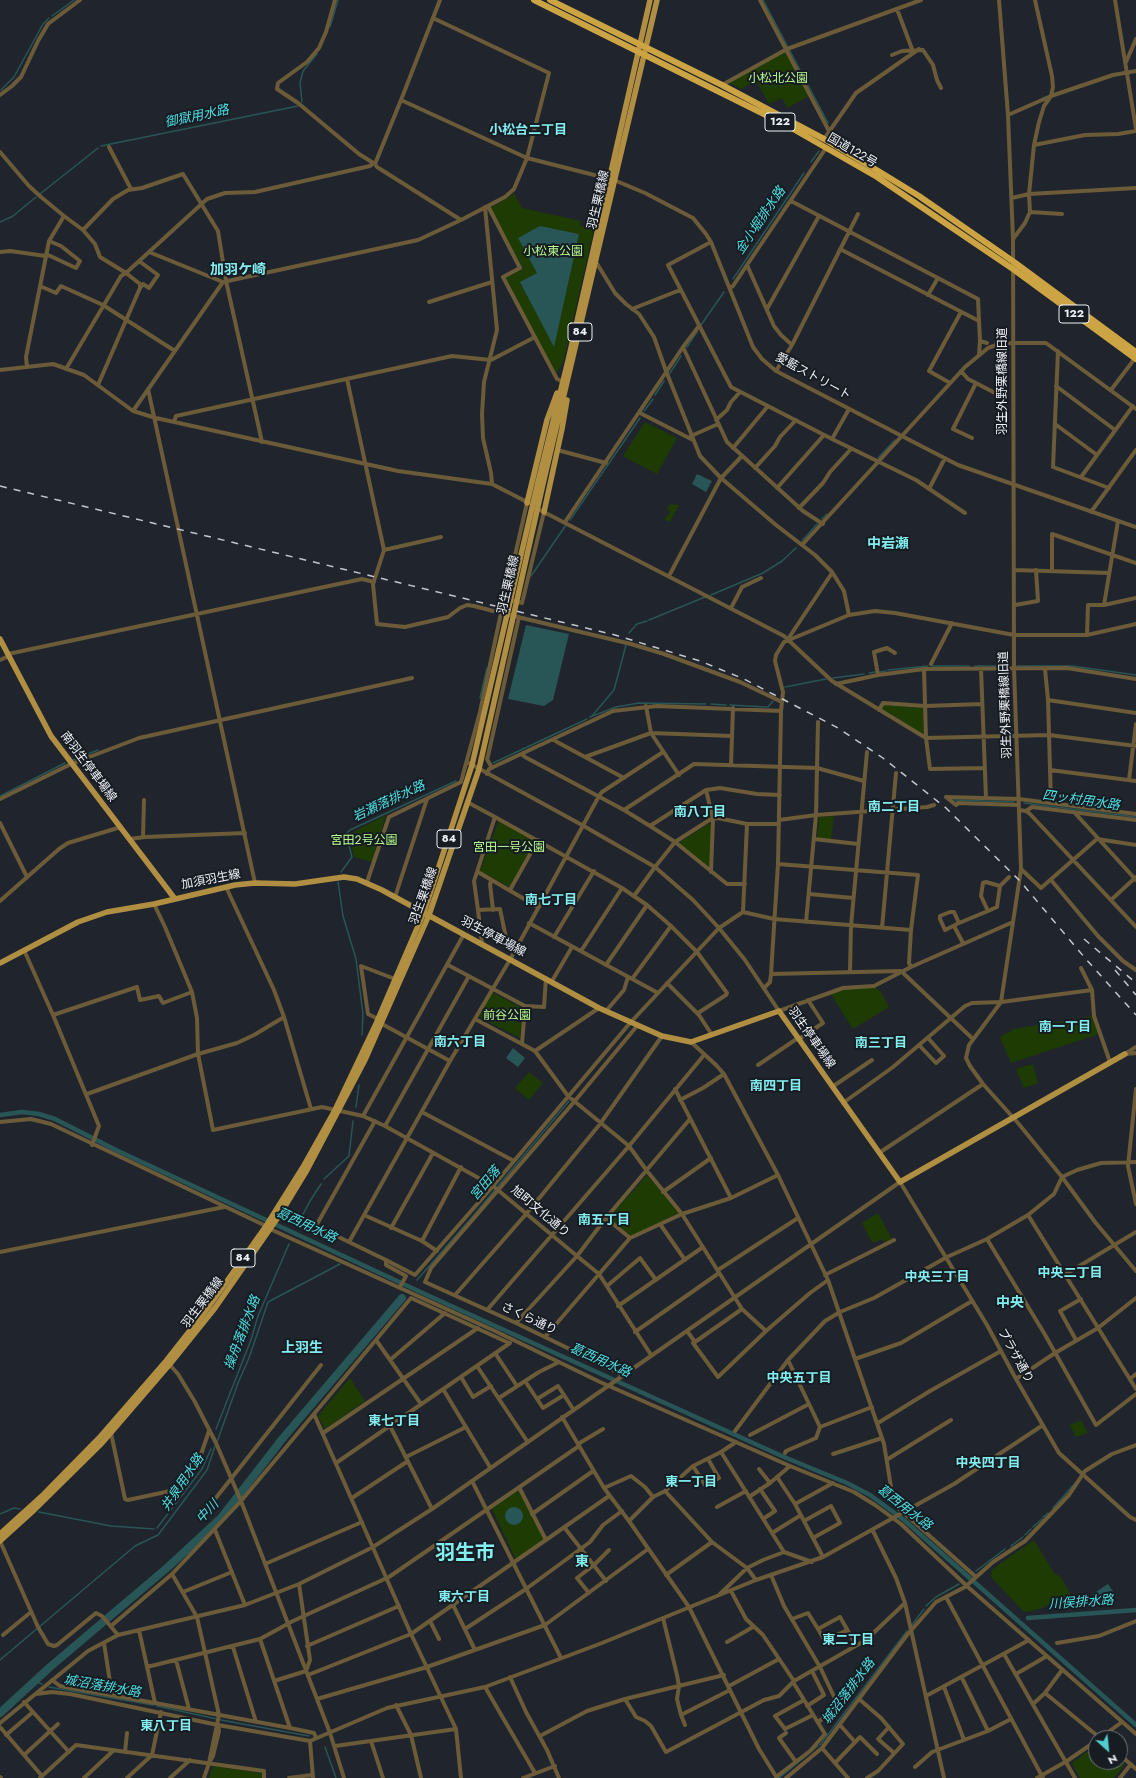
<!DOCTYPE html>
<meta charset="utf-8">
<style>
body{margin:0}
#map{position:relative;width:1136px;height:1778px;overflow:hidden;background:#20252d;font-family:Jost,sans-serif}
canvas{display:block}
.north{position:absolute;left:1088px;top:1730px;width:40px;height:40px;box-sizing:border-box;background:#171c23;border:1px solid #6d7278;border-radius:50%;rotate:153deg;font-size:11px;font-weight:700;line-height:16px;text-align:center;color:#eff2f7}
.north::after{content:'';display:block;margin:auto;width:14px;height:18px;background:#52cdcf;clip-path:polygon(50% 0,100% 100%,50% 72%,0 100%)}
</style>
<div id="map">
<canvas width="1136" height="1778"></canvas>
<div class="north">N</div>
</div>
<script>
const ctx = document.querySelector('canvas').getContext('2d');
ctx.lineJoin = 'round';
function fillPath(path, color) { ctx.fillStyle = color; ctx.fill(path, 'evenodd'); }
const toPath = rows => new Path2D(rows.map(r => 'M' + r).join(''));
function strokePath(path, color, width, dash) { ctx.strokeStyle = color; ctx.lineWidth = width; ctx.lineCap = dash ? 'butt' : 'round'; ctx.setLineDash(dash || []); ctx.stroke(path); }
function write(font, color, halo, rows, align = 'center') {
  ctx.font = font + ' Jost,"Noto Sans JP",sans-serif'; ctx.lineWidth = 4; ctx.setLineDash([]); ctx.textBaseline = 'middle'; ctx.strokeStyle = halo; ctx.fillStyle = color; for (const [text, x, y, turn = 0] of rows) {
    ctx.save(); ctx.translate(x, y); ctx.rotate((+turn || 0) * Math.PI / 180); ctx.textAlign = isNaN(turn) ? turn : align; if (halo) ctx.strokeText(text, 0, 0); ctx.fillText(text, 0, 0); ctx.restore();
  }
}
fillPath(toPath([
 [786,52,809,96,787,108,782,98,769,104,756,81,741,89,728,82],
 [514,193,522,208,581,221,580,226,594,229,563,363,556,374,506,278,523,269,490,208,506,199],
 [645,422,677,438,657,474,623,456],
 [670,504,679,505,670,522,664,519,671,512,667,510],
 [885,705,923,708,924,732,923,734,882,709,882,706],
 [386,815,372,862,354,857,349,834],
 [834,816,831,840,817,837,819,817],
 [499,820,535,840,510,887,480,871],
 [710,823,712,825,710,869,678,843],
 [875,987,881,992,889,1007,853,1029,830,993,844,989],
 [492,992,522,1008,520,1038,479,1017],
 [1093,1016,1099,1034,1011,1063,1000,1037,1014,1029],
 [1033,1064,1038,1083,1024,1088,1016,1069],
 [529,1072,543,1083,529,1100,515,1088],
 [647,1175,679,1213,631,1236,609,1218],
 [878,1213,892,1239,885,1243,882,1239,874,1243,873,1241,871,1241,862,1223],
 [350,1378,365,1401,325,1429,318,1416],
 [1081,1420,1088,1433,1076,1437,1070,1425],
 [518,1491,520,1493,544,1539,516,1560,492,1509],
 [1034,1540,1054,1573,1061,1577,1078,1608,1060,1609,1049,1604,1042,1608,1028,1612,1023,1611,991,1577,992,1570,998,1565],
 [1096,1745,1096,1762,1120,1762,1120,1760,1125,1765,1114,1778,1080,1778,1072,1763],
 [213,1766,262,1773,262,1778,209,1778]
]), '#1d3b03');
fillPath(toPath([
 [540,226,579,234,554,347,520,282,537,273,518,238],
 [697,474,712,481,706,492,692,484],
 [526,625,569,634,553,700,544,706,508,699],
 [513,1048,525,1058,518,1067,506,1058],
 '505 1516a9 9 0 1 1 18 0a9 9 0 1 1-18 0Z',
 [1108,1584,1114,1593,1099,1602,1093,1594]
]), '#285555');
strokePath(toPath([
 [763,0,828,123],
 [52,16,74,0],
 [330,27,338,0],
 [1,90,14,77,43,24,49,18],
 [302,102,300,83,303,71,317,54],
 [829,136,831,132],
 [101,146,298,106],
 [811,162,819,151],
 [40,194,98,148],
 [0,222,13,216,36,197],
 [733,279,804,173],
 [701,325,724,292],
 [995,343,1008,341],
 [687,347,697,332],
 [670,373,681,356],
 [655,395,664,381],
 [644,411,653,399],
 [878,458,895,440],
 [822,519,827,514],
 [570,520,640,418],
 [802,541,817,524],
 [531,576,566,525],
 [711,595,763,573,782,561,796,548],
 [649,620,705,597],
 [629,633,637,624,647,621],
 [932,666,969,666],
 [975,666,1009,666],
 [1017,666,1072,666,1136,675],
 [888,670,928,666],
 [880,672,886,671],
 [869,673,875,672],
 [833,678,864,674],
 [785,687,826,679],
 [480,698,487,668],
 [711,704,726,705],
 [730,705,766,707,768,707,773,701],
 [592,716,614,690,626,645],
 [590,717,616,707,639,703,706,704],
 [73,760,98,750],
 [493,763,587,719],
 [0,796,65,763],
 [954,800,1014,802],
 [1024,803,1136,817],
 [341,872,352,857,347,838,347,833,350,830,456,781],
 [338,882,343,916,356,959,363,1014,362,1035],
 [356,1107,359,1085],
 [324,1179,349,1156,353,1121],
 [299,1222,310,1201,321,1184],
 [417,1280,474,1215,569,1101],
 [216,1429,251,1340,258,1316,289,1244],
 [217,1442,238,1383,249,1358,268,1302,340,1264],
 [1062,1498,1076,1482],
 [1053,1508,1061,1499],
 [39,1512,111,1526,154,1529],
 [0,1514,14,1508,20,1509],
 [1043,1517,1048,1513],
 [1033,1527,1042,1519],
 [157,1528,202,1469,211,1449],
 [1025,1535,1031,1529],
 [1011,1546,1023,1537],
 [976,1571,1005,1549],
 [926,1606,936,1597,959,1584],
 [912,1625,924,1609],
 [0,1660,135,1546,158,1535,207,1470,215,1446],
 [34,1681,42,1684],
 [49,1687,153,1705],
 [157,1706,217,1719],
 [221,1720,309,1736],
 [820,1745,907,1631],
 [325,1747,336,1778],
 [779,1778,818,1746]
]), '#285555', 1.5);
strokePath(toPath([
 [0,1115,22,1112,39,1114,55,1119,116,1150,427,1295,784,1457,847,1483,870,1495,904,1520,1136,1725],
 [1028,1618,1136,1610]
]), '#285555', 4.5);
strokePath(toPath([
 [0,1713,50,1667,168,1567,221,1518,283,1438,402,1298]
]), '#285555', 8);
strokePath(toPath([
 [335,0,326,32,319,48,307,62,278,83,277,89,298,103,359,154,375,164],
 [440,0,401,100,527,158,614,180,645,193,693,218,706,234,711,242,753,347,762,359,776,371,958,465,1136,527],
 [760,0,829,131],
 [999,0,1008,115,1013,239,1014,668,1021,869,1001,1002,969,1045,966,1058,970,1066,983,1084,1018,1123,1062,1177,1095,1222,1136,1271],
 [1115,0,1136,129],
 [897,9,912,49],
 [892,55,902,51,923,50,933,65,937,80,941,88],
 [1126,62,1136,39],
 [722,85,787,49,921,0],
 [0,95,12,86,21,77,38,41,48,24,80,0],
 [401,100,375,164,377,167,461,220,505,197,514,189,527,158,549,73,433,18],
 [1008,115,1051,96,1113,75,1136,71],
 [824,139,856,93,919,49],
 [1034,145,1085,135,1118,134,1136,131],
 [109,147,131,189],
 [0,152,29,186,41,197,64,216,49,241,26,357,27,367],
 [1012,198,1029,194,1136,188],
 [791,201,978,299,980,341,987,343],
 [488,206,520,268,503,277,557,379,561,381],
 [485,207,497,330,484,382,482,414,483,438,491,473,492,484],
 [1030,212,1062,214],
 [64,216,83,230,95,244,100,257,126,273,140,284,140,288,98,385],
 [83,230,113,199,128,190,142,188,183,174,218,231,226,281,262,442],
 [1013,239,1025,223,1030,212,1029,194,1034,145,1039,122,1044,106,1051,96,1053,87,1052,76,1035,0],
 [711,242,668,265,731,387,832,439,849,409],
 [840,249,979,321],
 [0,252,10,251,46,256],
 [149,252,223,282],
 [46,254,76,268,80,261,61,246,49,241],
 [139,261,158,275,149,288,143,284,140,288],
 [596,262,615,293,626,304,639,314,654,337,666,371,700,456,721,478,776,525,815,555,832,572,844,591,849,615],
 [747,265,774,326,781,335,792,345],
 [40,286,56,293,61,286,103,305,175,351],
 [730,288,733,286,747,265,826,148],
 [928,295,938,278],
 [429,302,492,282],
 [632,309,680,290],
 [767,309,819,216],
 [699,326,683,347,727,442,803,511,823,524],
 [1058,351,1053,467,1109,488],
 [979,355,980,341],
 [66,369,121,276,126,273,207,199,225,193,255,192,370,166,372,164],
 [0,370,53,364,84,375,133,411,156,418,398,471,492,484,529,503],
 [776,371,792,345,858,214],
 [961,371,968,379,976,383],
 [347,379,384,550,373,584,377,624,405,627,448,617,460,608,467,605,474,606,501,613],
 [950,383,929,371,961,312],
 [1056,386,1115,430],
 [148,389,255,883],
 [1111,390,1136,357],
 [133,411,223,282,418,240,461,220],
 [640,413,693,440],
 [716,420,727,410,731,402,740,392],
 [174,422,176,416,452,356,491,360,535,337],
 [1055,424,1097,455],
 [691,436,718,424],
 [972,438,953,429,976,383,995,393],
 [832,439,916,480,965,513],
 [733,448,768,406],
 [561,451,606,463],
 [755,468,775,446,780,437,796,420],
 [1081,477,1133,406],
 [777,488,824,435],
 [929,489,945,458],
 [527,503,505,599,522,603,544,512],
 [536,508,784,636,832,681,926,738,1049,735,1136,746],
 [799,508,823,483,830,472,851,449],
 [1091,512,1136,450],
 [565,522,683,347],
 [802,545,965,367,988,348,999,344,1014,343,1046,343,1136,409],
 [384,550,441,537],
 [1015,570,1109,573],
 [1052,571,1052,534,1136,563],
 [669,576,721,478,742,456],
 [1015,605,1038,601,1036,570],
 [1104,605,1136,598],
 [731,608,742,587,761,578],
 [1087,635,1088,605,1104,605,1118,521],
 [788,639,832,573],
 [8,654,362,579,374,582],
 [0,660,9,656],
 [931,664,952,623],
 [924,669,926,738,930,769,985,768],
 [981,669,986,798],
 [1045,669,1048,700,1051,803],
 [878,675,874,652,887,648,895,653],
 [836,684,878,675,924,669,1067,668,1136,679],
 [1048,700,1136,713],
 [646,706,651,733,679,775],
 [879,710,883,703,925,706,982,704],
 [553,739,557,742,585,757,651,733,732,736],
 [522,754,525,757,624,810,650,826,675,842,727,884,745,884],
 [585,757,624,778],
 [467,762,582,825,655,867,693,900,719,928,745,960,779,1011,843,988,874,986,911,967,1013,922],
 [731,765,733,708],
 [492,768,487,759,488,756,519,617],
 [1050,770,1136,781],
 [487,774,489,769,613,711,657,706,781,711],
 [1129,780,1136,724],
 [706,790,713,819,711,872],
 [946,797,1019,799,1136,814],
 [946,797,956,805,958,803,1019,805],
 [0,799,71,764,139,738,412,678],
 [469,803,495,817],
 [624,810,694,764,817,768,864,781],
 [1019,810,1026,811,1030,814,1136,927],
 [1026,811,1032,807,1136,820],
 [1074,812,1136,880],
 [779,820,816,815,927,807,934,805],
 [0,823,27,877],
 [650,826,706,790,720,788,757,794,780,795],
 [143,837,144,800],
 [129,839,145,837,245,833],
 [814,839,858,844],
 [778,864,918,875,911,930,909,963,911,967],
 [1021,869,1041,888,1097,839,1136,845],
 [478,872,538,907],
 [492,880,490,884,493,910],
 [1051,880,1098,936,1123,961,1136,970],
 [367,882,389,817,461,782,480,712,501,613,631,644,664,654,740,682,782,702],
 [226,887,274,990,284,1017,311,1109],
 [510,890,538,840],
 [809,894,853,898],
 [634,896,655,867,675,842,711,819,718,818,747,824,779,824],
 [395,897,427,799],
 [1111,900,1136,877],
 [0,901,59,849,68,843,121,827],
 [154,904,165,927,192,992,197,1018,198,1054,213,1130,322,1107,363,1116,385,1126,493,1186,577,1256,599,1274,651,1355],
 [478,910,482,943],
 [988,911,981,896,983,883,986,882,1000,886],
 [743,912,747,824],
 [806,922,816,815,818,722],
 [529,923,658,993],
 [959,923,954,912,950,912,940,916,940,919,945,930,959,923,988,911,997,907,1000,886,1009,877],
 [954,926,963,943],
 [882,928,896,773],
 [554,937,594,871],
 [518,944,506,938,500,909,478,910,474,881,495,817,622,888,647,905,671,926,697,952,727,993,726,995,698,1013],
 [24,950,53,1015,99,1126,92,1145],
 [581,951,622,888],
 [448,965,525,1006,522,1044],
 [606,965,647,905],
 [1081,968,1092,990,1094,1016,1110,1062],
 [850,972,851,926,867,752],
 [771,974,901,971,973,1039],
 [632,979,671,926],
 [552,981,572,947],
 [667,983,699,1015,712,1035],
 [764,988,770,982,771,974,778,864,781,711,783,692,775,661,776,655,784,642,849,615,875,611,895,613,1014,635,1087,635,1136,624],
 [525,1006,544,1007,546,978],
 [606,1011,624,990,628,977],
 [53,1015,137,987,140,1000,159,996,163,1003,192,992],
 [378,1019,368,1014,361,966,395,979],
 [475,1019,535,1051,568,1096,629,1146,647,1171,682,1214,742,1309,766,1331],
 [382,1024,450,1061],
 [799,1039,823,1023,808,1000],
 [691,1042,716,1065,724,1074,778,1175,828,1280,884,1444,892,1493,897,1507,976,1577],
 [919,1045,936,1063,944,1056,928,1038],
 [535,1051,599,1008],
 [1125,1054,1136,1047],
 [1126,1054,1136,1053],
 [758,1065,798,1038],
 [832,1087,872,1060],
 [675,1089,731,1198],
 [1136,1089,1128,1166,1136,1204],
 [87,1094,198,1054,237,1043,254,1035,284,1017],
 [680,1100,703,1088,724,1074],
 [843,1103,893,1067,965,1006,972,1003,1001,1002,1092,990],
 [422,1112,514,1161],
 [363,1116,464,934],
 [375,1121,316,1226,386,1260,386,1265,406,1276,400,1287],
 [0,1122,31,1119,51,1124,266,1226],
 [385,1126,469,976],
 [879,1153,983,1084],
 [1062,1177,1077,1170,1101,1163,1136,1162],
 [663,1192,711,1158],
 [364,1215,422,1241,437,1251],
 [1028,1215,1136,1389],
 [606,1218,630,1238],
 [660,1224,685,1260],
 [391,1228,433,1153],
 [270,1229,495,1331,600,1382,790,1466,854,1492,875,1505,901,1524,969,1588,1136,1734],
 [987,1239,1044,1333,1096,1425,1136,1394],
 [422,1241,461,1167],
 [349,1242,450,1061,511,958,599,796,602,792,663,752],
 [0,1252,224,1207],
 [386,1260,415,1275,493,1186,630,1023,719,928,743,912,774,919,911,930],
 [718,1270,798,1218],
 [1066,1274,1136,1232],
 [825,1275,894,1240],
 [607,1286,640,1258,656,1280],
 [455,1295,527,1213,600,1124,662,1036],
 [618,1306,703,1247],
 [487,1310,629,1146,704,1055],
 [516,1323,577,1256,606,1218,690,1119],
 [687,1331,695,1342,742,1309],
 [635,1332,719,1273],
 [545,1337,630,1238,682,1214,731,1198,778,1175],
 [376,1340,421,1404],
 [1076,1340,1060,1311,1081,1299],
 [695,1342,693,1343,718,1377,766,1331,810,1293,828,1280],
 [495,1353,517,1386],
 [855,1359,901,1343,972,1301],
 [390,1360,445,1313],
 [788,1360,820,1427],
 [169,1364,178,1374,195,1402,216,1443,241,1501,330,1733,344,1778],
 [477,1366,527,1441],
 [622,1376,619,1373,516,1323,425,1282,431,1268,574,1102,637,1026],
 [461,1377,473,1397,491,1386],
 [1016,1379,1055,1353,1098,1328,1136,1298],
 [1130,1379,1136,1374],
 [525,1381,543,1408,564,1395,573,1409],
 [443,1389,490,1467],
 [499,1398,539,1372,559,1362],
 [537,1399,558,1386,564,1395],
 [314,1414,411,1634,456,1729,461,1778],
 [562,1417,604,1488,629,1521,689,1607,759,1749,777,1778],
 [878,1423,930,1391,1001,1351],
 [390,1426,432,1509],
 [735,1431,788,1360,825,1321,840,1312,874,1298,947,1257,987,1239,1028,1215,1054,1194,1062,1177],
 [111,1433,125,1499,128,1500,175,1490,198,1463,209,1431],
 [323,1433,478,1328],
 [750,1435,809,1404],
 [578,1444,603,1429],
 [721,1452,784,1552],
 [785,1453,786,1451,816,1438,820,1427,872,1407],
 [833,1454,882,1438],
 [406,1457,466,1427],
 [888,1459,951,1420],
 [336,1463,510,1343],
 [693,1466,705,1485,719,1478,708,1459],
 [759,1469,770,1483],
 [777,1477,795,1504,823,1557],
 [472,1481,561,1658],
 [519,1487,546,1540],
 [604,1488,631,1476,645,1487,653,1497],
 [760,1489,775,1511,763,1519],
 [665,1491,712,1542,747,1568,756,1580],
 [749,1497,770,1483,790,1466],
 [352,1498,408,1461],
 [795,1504,833,1483],
 [717,1507,746,1491],
 [532,1514,593,1471],
 [200,1518,321,1365],
 [629,1521,653,1497,665,1491,693,1466,721,1452,736,1442],
 [804,1521,831,1506,840,1523,813,1538],
 [564,1527,606,1581],
 [215,1530,245,1605],
 [873,1531,896,1578,905,1603,944,1778],
 [772,1533,801,1515],
 [0,1541,38,1627,48,1644,54,1646,57,1645,96,1613,102,1616,118,1635],
 [265,1564,362,1522],
 [666,1575,712,1542],
 [771,1575,784,1606,820,1667,839,1707,818,1722],
 [731,1591,746,1619,763,1635,794,1681],
 [183,1592,232,1572],
 [589,1593,577,1578,594,1565,609,1550],
 [720,1594,747,1568,763,1560,784,1552,812,1562],
 [946,1597,1043,1778],
 [453,1605,475,1650],
 [663,1618,677,1675,679,1686,677,1699,681,1715],
 [792,1619,808,1613,818,1629,840,1617,856,1645],
 [430,1621,439,1639],
 [111,1626,172,1574],
 [465,1629,526,1589,590,1542,603,1525,622,1511],
 [818,1629,825,1641,847,1630],
 [139,1630,155,1703,290,1728],
 [3,1635,31,1612],
 [260,1639,290,1728,314,1733,316,1738],
 [727,1642,753,1627],
 [104,1643,112,1695],
 [1057,1643,1099,1636,1136,1621],
 [307,1646,399,1606],
 [233,1647,256,1722],
 [1004,1654,1075,1778],
 [176,1660,189,1709],
 [147,1667,260,1639,293,1621,389,1577,579,1446],
 [1016,1674,1047,1656],
 [308,1675,411,1634,609,1496],
 [510,1677,526,1712,547,1750,559,1778],
 [962,1678,988,1731],
 [52,1680,60,1686,155,1703],
 [274,1681,306,1671,310,1660,299,1584],
 [729,1686,779,1659],
 [485,1687,535,1773],
 [944,1687,964,1740],
 [1045,1693,1100,1738],
 [36,1694,52,1692,70,1694,218,1725,310,1741,387,1708,485,1687,602,1643,756,1580,823,1557,954,1484,1043,1425],
 [926,1696,1029,1640],
 [317,1699,427,1667,545,1625,648,1549],
 [625,1699,636,1717,645,1721,651,1726,666,1752,764,1700,779,1696,794,1681,866,1640,905,1603],
 [859,1699,881,1718,903,1744,878,1771,867,1778],
 [804,1700,775,1716,785,1729,813,1715],
 [24,1702,69,1752],
 [1033,1704,1045,1693,1062,1670],
 [396,1705,411,1735,421,1778],
 [807,1706,824,1695,812,1671],
 [0,1723,88,1651,118,1635,245,1605,299,1584,373,1547,432,1509,900,1182,987,1325,1016,1379,1059,1453,1130,1517,1136,1520],
 [218,1725,219,1731,213,1756,209,1763,219,1715,197,1617,172,1574,241,1501,411,1298,509,1343],
 [685,1725,681,1715,730,1690],
 [840,1725,855,1742],
 [0,1727,42,1776],
 [889,1727,878,1739,894,1753],
 [786,1733,779,1738,796,1762],
 [6,1735,33,1712],
 [540,1736,587,1711,625,1699,724,1675],
 [1100,1738,1122,1722],
 [310,1741,313,1778],
 [371,1741,383,1778],
 [335,1746,456,1729],
 [822,1748,848,1778],
 [125,1752,127,1733],
 [24,1755,58,1724],
 [1120,1755,1136,1769],
 [835,1763,860,1737,877,1754],
 [915,1767,932,1752,988,1731,1011,1719],
 [0,1777,1,1778],
 [776,1777,810,1751,825,1734,793,1682],
 [40,1778,76,1745,264,1771,264,1778],
 [84,1778,114,1750],
 [127,1778,152,1755,161,1712],
 [170,1778,190,1760],
 [204,1778,209,1763],
 [289,1778,312,1775],
 [523,1778,555,1766],
 [786,1778,822,1748,907,1635,936,1602,965,1587,993,1562,1025,1541,1069,1495,1085,1471,1112,1454,1136,1445],
 [1037,1778,1067,1761,1096,1741],
 [1120,1778,1131,1764]
]), '#6b5b38', 4);
strokePath(toPath([
 [527,503,547,420,557,393],
 [544,512,562,429,567,400],
 [0,639,51,736,175,899],
 [0,963,78,922,107,912,154,904,235,885,255,883,295,884,344,877,357,879,382,890,599,1008,662,1036,691,1042,779,1011,900,1182,1125,1054],
 [0,1534,44,1494,99,1438,166,1361,210,1305,266,1226,303,1167,335,1110,375,1026,424,912,472,765,538,482,568,361,650,0],
 [0,1541,32,1512,102,1443,170,1364,215,1308,279,1216,307,1170,365,1060,429,915,479,769,543,484,657,0]
]), '#b18f42', 5.5);
strokePath(toPath([
 [534,0,788,126,877,177,1013,269,1136,359],
 [550,0,722,85,824,139,880,172,919,196,1014,262,1136,352]
]), '#cca444', 6);
strokePath(toPath([
 [0,486,615,635,700,661,744,679,838,728,883,758,946,808,1020,881,1085,958,1136,1015],
 [1084,939,1136,983],
 [1115,970,1136,995]
]), '#c3c6cc', 1.5, [7, 7]);
for (const [x, y, w] of [
 [780,122,30],
 [1074,314,30],
 [580,332,24],
 [449,839,24],
 [243,1258,24]
]) { const box = new Path2D(); box.roundRect(x - w / 2, y - 9, w, 18, 3); ctx.fillStyle = '#171c23'; ctx.fill(box); strokePath(box, '#eff2f7', 1); }
write('bold 11px', '#eff2f7', null, [
 ["122",780,122],
 ["122",1074,314],
 ["84",580,332],
 ["84",449,839],
 ["84",243,1258]
]);
write('12px', '#b8fa8f', '#171c23', [
 ["小松北公園",778,79],
 ["小松東公園",553,252],
 ["宮田２号公園",364,841],
 ["宮田一号公園",509,848],
 ["前谷公園",507,1016]
]);
write('12px', '#eff2f7', '#171c23', [
 ["国道122号",852,151,30],
 ["羽生栗橋線",599,200,-77],
 ["愛藍ストリート",813,377,29],
 ["羽生外野栗橋線旧道",1003,381,-90],
 ["羽生栗橋線",509,585,-77],
 ["羽生外野栗橋線旧道",1006,705,-92],
 ["南羽生停車場線",88,767,53],
 ["加須羽生線",211,880,-11],
 ["羽生栗橋線",424,896,-70],
 ["羽生停車場線",493,937,28],
 ["羽生停車場線",811,1038,55],
 ["旭町文化通り",540,1212,40],
 ["羽生栗橋線",203,1303,-53],
 ["さくら通り",529,1319,25],
 ["プラザ通り",1015,1356,61]
]);
write('italic 13px', '#4cdfe2', '#171c23', [
 ["御獄用水路",197,117,-12],
 ["金小堀排水路",761,221,-56],
 ["四ッ村用水路",1081,801,8],
 ["岩瀬落排水路",389,802,-25],
 ["宮田落",486,1184,-50],
 ["葛西用水路",306,1226,25],
 ["操舟落排水路",243,1333,-69],
 ["葛西用水路",600,1361,24],
 ["井泉用水路",183,1483,-56],
 ["葛西用水路",904,1508,38],
 ["中川",208,1512,-47],
 ["川俣排水路",1081,1603,-4],
 ["城沼落排水路",102,1687,10],
 ["城沼落排水路",849,1692,-53]
]);
write('bold 13px', '#82eeef', '#171c23', [
 ["小松台二丁目",528,131],
 ["南二丁目",894,808],
 ["南八丁目",700,813],
 ["南七丁目",551,901],
 ["南一丁目",1065,1028],
 ["南六丁目",460,1043],
 ["南三丁目",881,1044],
 ["南四丁目",776,1087],
 ["南五丁目",604,1221],
 ["中央二丁目",1070,1274],
 ["中央三丁目",937,1278],
 ["中央五丁目",799,1379],
 ["東七丁目",394,1422],
 ["中央四丁目",988,1464],
 ["東一丁目",691,1483],
 ["東六丁目",464,1598],
 ["東二丁目",848,1641],
 ["東八丁目",166,1727]
]);
write('bold 14px', '#82eeef', '#171c23', [
 ["加羽ケ崎",238,271],
 ["中岩瀬",888,545],
 ["中央",1010,1304],
 ["上羽生",302,1349],
 ["東",582,1563]
]);
write('bold 20px', '#82eeef', '#171c23', [
 ["羽生市",465,1554]
]);
</script>
